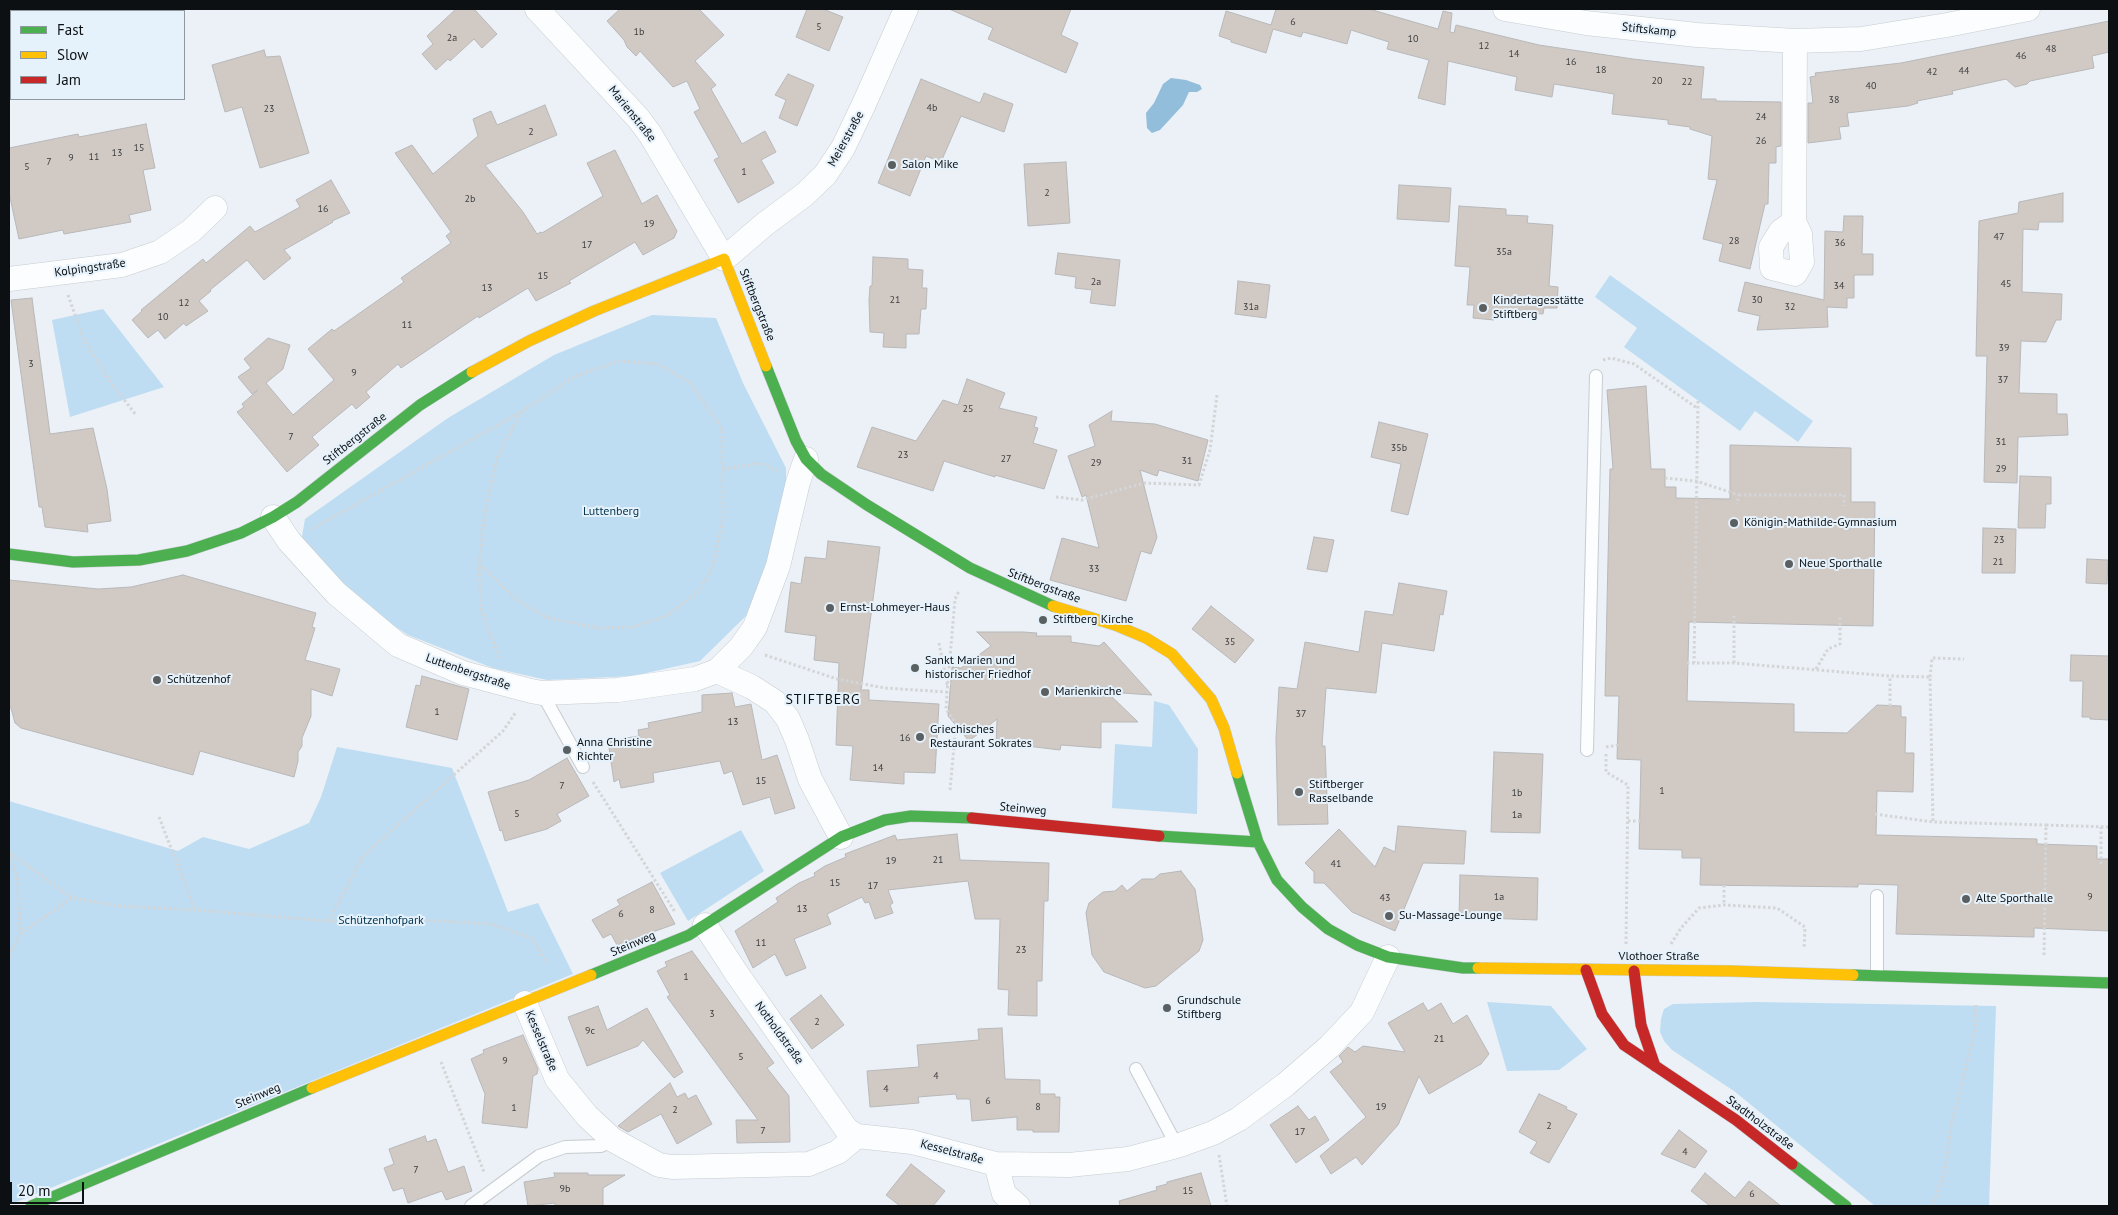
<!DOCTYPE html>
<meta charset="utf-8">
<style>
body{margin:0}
#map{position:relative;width:2118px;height:1215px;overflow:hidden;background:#ebf1f6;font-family:"PT Sans",sans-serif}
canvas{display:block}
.frame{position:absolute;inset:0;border:10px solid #0c1013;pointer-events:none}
.legend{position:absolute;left:10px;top:10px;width:175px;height:90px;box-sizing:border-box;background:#e6f2fb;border:1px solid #8f989e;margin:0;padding:6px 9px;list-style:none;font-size:15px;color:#0c1013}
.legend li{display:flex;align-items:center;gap:10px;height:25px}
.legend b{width:25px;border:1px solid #8f989e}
.scale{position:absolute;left:10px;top:1182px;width:74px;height:22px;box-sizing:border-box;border:2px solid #0c1013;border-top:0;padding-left:6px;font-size:15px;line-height:18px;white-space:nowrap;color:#0c1013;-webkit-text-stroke:4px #e6f2fb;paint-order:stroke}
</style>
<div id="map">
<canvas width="2118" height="1215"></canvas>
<div class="frame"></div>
<ul class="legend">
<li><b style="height:6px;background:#4caf50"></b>Fast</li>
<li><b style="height:6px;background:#ffc107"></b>Slow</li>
<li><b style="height:6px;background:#c62828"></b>Jam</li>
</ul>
<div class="scale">20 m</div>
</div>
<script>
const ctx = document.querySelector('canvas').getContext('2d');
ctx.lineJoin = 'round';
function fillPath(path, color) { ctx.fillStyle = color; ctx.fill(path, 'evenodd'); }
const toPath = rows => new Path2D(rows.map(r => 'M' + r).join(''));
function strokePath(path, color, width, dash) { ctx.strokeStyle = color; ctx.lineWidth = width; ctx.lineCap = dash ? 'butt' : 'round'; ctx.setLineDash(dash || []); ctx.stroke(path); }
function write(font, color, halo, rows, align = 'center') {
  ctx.font = font + ' "PT Sans",sans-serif'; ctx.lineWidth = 4; ctx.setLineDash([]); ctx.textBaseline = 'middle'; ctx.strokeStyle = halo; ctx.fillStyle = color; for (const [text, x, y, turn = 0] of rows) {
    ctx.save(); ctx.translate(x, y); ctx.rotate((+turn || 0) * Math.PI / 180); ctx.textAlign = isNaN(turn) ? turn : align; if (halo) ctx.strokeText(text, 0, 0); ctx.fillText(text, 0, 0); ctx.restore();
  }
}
fillPath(toPath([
 [1610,275,1813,421,1798,442,1755,411,1740,431,1624,347,1637,328,1595,297],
 [103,309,164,387,70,417,52,320],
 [652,315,716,318,743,383,786,468,786,497,778,533,751,611,700,661,633,676,547,680,493,668,408,635,362,605,301,542,305,519,448,418,554,355],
 [1154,701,1169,705,1198,749,1197,814,1112,808,1115,744,1152,747],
 [337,747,452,768,508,912,538,903,573,974,9,1205,9,801,178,851,203,837,249,849,309,823,321,797],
 [741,830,764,871,688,921,660,873],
 [1487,1002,1551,1006,1587,1049,1559,1070,1507,1071],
 [1756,1002,1996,1006,1989,1206,1875,1206,1734,1091,1672,1050,1664,1041,1660,1032,1661,1019,1664,1009,1673,1004]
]), '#beddf2');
fillPath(toPath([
 [1171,78,1186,80,1200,85,1202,89,1197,92,1189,92,1183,105,1160,130,1152,133,1147,128,1146,113,1154,103,1163,84]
]), '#92bddb');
const building = toPath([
 [456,9,474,9,497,34,482,48,474,39,450,61,448,59,436,70,422,54,433,44,427,36,456,9],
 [620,9,699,9,724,35,695,61,716,85,711,89,742,144,765,131,776,152,761,160,774,183,738,203,714,160,719,157,694,112,700,109,687,81,673,87,640,51,636,56,627,47,624,40,607,21,620,9],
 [807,9,823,9,843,17,829,51,796,37,807,9],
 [949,9,1071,9,1061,35,1078,43,1066,73,988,39,993,28,949,9],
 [1276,9,1369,9,1438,29,1443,11,1452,13,1450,32,1454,33,1456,25,1539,45,1633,59,1704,67,1701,99,1716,99,1716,101,1781,102,1781,146,1776,147,1776,163,1769,163,1768,204,1765,204,1750,269,1719,261,1723,244,1703,239,1717,180,1708,179,1712,136,1690,129,1690,127,1668,124,1668,120,1612,114,1614,94,1554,84,1552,97,1515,90,1517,77,1448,61,1445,105,1418,98,1429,60,1387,49,1389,42,1351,30,1347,44,1303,32,1301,37,1273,29,1266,53,1231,42,1231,40,1219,36,1226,11,1271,25,1276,9],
 [2109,21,2109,52,2092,56,2094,68,2030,81,2027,84,2015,87,2006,79,1952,91,1953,94,1917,101,1918,103,1908,106,1847,113,1849,126,1839,127,1841,139,1808,143,1808,103,1813,103,1810,77,1816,76,1815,73,1901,63,2109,21],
 [264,50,266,57,280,56,309,153,260,168,242,107,225,112,212,65,264,50],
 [788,74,814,85,797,126,779,118,786,100,775,95,788,74],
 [921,79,980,103,984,93,1013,104,1004,132,961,116,941,162,926,156,910,196,878,183,921,79],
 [545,105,557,135,485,165,523,212,537,234,541,232,542,233,603,196,587,163,615,150,642,204,657,195,677,231,674,238,643,255,635,242,569,281,571,283,536,301,528,288,479,318,478,316,401,368,398,364,366,392,370,397,356,409,352,404,312,437,319,445,287,472,237,412,244,407,242,404,258,390,252,394,238,377,251,368,244,359,268,338,290,345,283,369,266,383,293,415,334,380,308,349,332,329,334,331,404,282,401,278,451,243,446,236,451,232,395,153,412,145,433,174,478,136,473,119,491,111,497,125,545,105],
 [146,124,155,168,143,170,151,210,129,215,131,222,64,234,63,230,19,239,9,193,9,148,78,134,79,137,146,124],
 [1066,162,1070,223,1028,226,1024,164,1066,162],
 [331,180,350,213,332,221,333,222,284,250,291,258,264,280,247,260,210,290,211,291,199,301,208,311,186,326,184,323,165,339,158,330,148,338,132,320,142,311,141,310,203,259,206,263,250,226,255,232,300,207,296,200,331,180],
 [1399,185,1451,188,1449,222,1397,219,1399,185],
 [2063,193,2063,222,2039,222,2038,230,2023,229,2022,292,2062,294,2061,320,2056,320,2046,342,2021,341,2019,393,2057,394,2057,414,2067,414,2068,435,2018,437,2017,483,1984,482,1987,356,1976,356,1979,221,2018,213,2019,202,2063,193],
 [1459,206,1506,209,1506,215,1528,216,1527,223,1553,225,1549,286,1558,287,1557,308,1544,308,1543,314,1495,311,1494,320,1473,318,1474,305,1467,305,1470,267,1455,266,1459,206],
 [1844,216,1863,216,1862,254,1873,254,1873,275,1854,275,1854,298,1847,298,1847,308,1827,307,1828,327,1757,330,1760,316,1738,311,1745,282,1824,300,1825,231,1843,232,1844,216],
 [1058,253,1120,260,1115,306,1090,303,1092,290,1075,288,1076,277,1055,274,1058,253],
 [873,257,908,259,908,269,923,270,922,288,927,288,926,309,921,309,919,334,906,334,906,348,883,347,884,333,870,332,869,300,870,286,872,286,873,257],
 [1238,281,1270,285,1266,318,1235,314,1238,281],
 [32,298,50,434,93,428,107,489,111,521,87,524,88,532,45,527,42,507,39,507,11,300,32,298],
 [967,379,1005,393,999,408,1037,417,1034,427,1038,428,1033,443,1057,450,1044,489,995,475,995,477,944,461,933,491,857,467,872,427,916,441,943,400,958,405,967,379],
 [1646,386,1651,469,1665,469,1665,487,1676,487,1676,498,1730,499,1730,445,1851,448,1851,502,1875,502,1873,626,1689,622,1687,701,1794,704,1794,732,1847,733,1877,705,1901,706,1901,717,1906,717,1905,753,1914,753,1913,792,1877,791,1876,835,2037,839,2037,844,2097,846,2097,859,2109,859,2109,931,2034,928,2034,937,1896,934,1898,885,1858,884,1858,887,1700,885,1701,858,1682,858,1682,850,1639,849,1641,760,1617,759,1619,696,1605,696,1610,469,1613,469,1607,390,1646,386],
 [1112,411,1111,421,1155,424,1208,440,1198,481,1159,470,1157,476,1140,470,1157,537,1151,554,1141,551,1126,601,1050,580,1062,538,1099,548,1086,495,1082,497,1068,456,1095,446,1089,425,1112,411],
 [1379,422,1428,434,1408,515,1391,511,1401,464,1371,457,1379,422],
 [2020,476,2051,477,2051,504,2046,504,2045,528,2018,528,2020,476],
 [1983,528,2016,529,2015,573,1982,573,1983,528],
 [1314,537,1334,540,1327,572,1307,569,1314,537],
 [828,541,880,547,861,690,869,690,869,700,939,704,935,773,904,772,904,784,850,780,853,746,836,745,839,663,814,660,816,636,785,632,791,582,801,584,805,557,826,559,828,541],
 [2087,559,2108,560,2107,584,2086,583,2087,559],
 [183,575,316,613,312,627,315,628,305,660,340,669,332,696,311,689,311,716,302,738,302,746,298,752,298,761,294,777,200,751,193,775,21,728,15,723,11,708,9,707,9,580,98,589,131,587,183,575],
 [1399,583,1447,591,1443,615,1440,614,1434,651,1382,643,1376,693,1326,688,1322,746,1325,746,1328,824,1278,825,1276,738,1279,687,1297,689,1305,642,1359,652,1365,611,1393,615,1399,583],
 [1211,606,1254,640,1235,663,1192,629,1211,606],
 [977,632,1023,632,1037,633,1036,636,1071,636,1071,642,1099,646,1104,642,1152,695,1107,692,1138,722,1101,722,1101,748,1061,745,1060,750,1027,746,1027,748,996,746,997,719,969,741,948,716,952,667,961,668,991,646,977,632],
 [2071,655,2109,656,2109,720,2090,719,2090,717,2082,717,2083,681,2070,681,2071,655],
 [422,676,469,689,457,740,406,727,416,685,420,686,422,676],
 [732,693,735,707,751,704,762,760,777,755,795,808,775,814,770,797,743,805,732,771,724,774,720,761,653,773,654,782,621,788,619,779,614,782,608,741,639,736,638,730,649,728,648,723,702,712,702,695,732,693],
 [1494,752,1543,754,1540,833,1491,832,1494,752],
 [567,758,589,796,557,814,561,821,547,829,505,841,502,830,500,831,488,792,529,780,567,758],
 [1398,826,1466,831,1464,864,1423,863,1395,931,1352,912,1324,883,1314,883,1314,872,1305,863,1339,829,1375,867,1384,847,1395,852,1398,826],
 [957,834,960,860,1049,863,1048,901,1044,901,1042,981,1037,981,1037,1016,1008,1015,1009,990,998,989,1000,919,975,919,968,881,888,890,893,903,890,905,893,913,875,919,869,902,865,903,862,897,827,914,831,924,794,939,806,968,786,976,775,954,753,968,735,931,778,902,776,898,799,883,815,876,814,873,825,866,846,857,845,854,895,835,897,840,957,834],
 [1181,871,1195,889,1203,940,1199,951,1156,986,1145,988,1104,972,1092,955,1086,913,1089,903,1103,892,1115,891,1122,885,1127,891,1142,879,1154,879,1160,874,1181,871],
 [1460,875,1538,878,1537,920,1459,917,1460,875],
 [652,882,675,924,617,945,611,934,603,938,592,920,620,905,617,900,652,882],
 [692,951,774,1063,767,1068,789,1096,790,1142,737,1143,736,1120,758,1120,667,997,670,995,657,971,667,966,665,962,692,951],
 [821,995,844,1025,812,1049,790,1019,821,995],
 [1423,1003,1428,1011,1441,1003,1453,1024,1467,1015,1489,1054,1481,1064,1429,1094,1419,1076,1398,1125,1362,1165,1356,1157,1331,1174,1320,1156,1366,1117,1330,1072,1343,1062,1339,1056,1348,1047,1355,1052,1363,1046,1405,1052,1388,1023,1423,1003],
 [598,1006,607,1030,647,1008,683,1072,674,1078,643,1040,638,1046,587,1066,568,1017,598,1006],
 [1002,1028,1005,1079,1040,1080,1040,1094,1055,1094,1055,1097,1060,1097,1059,1132,1033,1132,1033,1130,1017,1130,1017,1117,972,1121,970,1099,957,1099,956,1094,918,1097,919,1103,870,1107,867,1071,919,1067,917,1045,979,1040,978,1029,1002,1028],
 [523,1035,538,1069,537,1074,533,1076,527,1128,482,1123,485,1094,471,1059,484,1053,483,1050,523,1035],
 [670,1083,677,1097,685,1093,688,1099,696,1095,712,1124,677,1144,661,1114,628,1132,618,1126,670,1083],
 [1539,1094,1567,1107,1566,1109,1577,1114,1549,1163,1530,1153,1537,1142,1519,1132,1539,1094],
 [1298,1106,1309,1120,1315,1116,1329,1140,1296,1163,1270,1125,1298,1106],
 [1679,1130,1707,1151,1695,1168,1661,1154,1679,1130],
 [425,1136,427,1142,436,1139,448,1172,464,1166,472,1191,446,1200,442,1191,408,1203,403,1188,393,1191,384,1168,394,1164,389,1149,425,1136],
 [911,1164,945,1191,933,1206,900,1206,886,1195,911,1164],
 [554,1173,588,1173,588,1175,625,1175,603,1188,603,1206,555,1206,555,1203,528,1206,524,1182,555,1177,554,1173],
 [1201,1173,1211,1206,1120,1206,1119,1201,1157,1190,1156,1187,1167,1184,1167,1182,1201,1173],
 [1705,1173,1735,1198,1749,1181,1781,1206,1710,1206,1691,1191,1705,1173]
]);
fillPath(building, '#d1c9c4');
strokePath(building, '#b8b8ba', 1);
const lane = toPath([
 [542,693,583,767],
 [1587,750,1596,376],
 [1877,896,1877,975],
 [1136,1069,1177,1146],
 [471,1206,539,1156,565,1147,601,1146,613,1140]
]);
const street = toPath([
 [537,9,638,118,650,134,724,259,765,224,804,195,825,175,843,148,864,104,906,9],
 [1505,9,1586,23,1697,35,1795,41,1861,39,1947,25,2028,9],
 [1794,222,1781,231,1771,247,1772,268,1795,274,1802,262,1800,234,1794,222,1795,41],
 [9,279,122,265,160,252,191,231,215,208],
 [273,517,289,541,336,593,398,645,463,673,531,691,542,693,618,690,695,679,717,671,741,647,755,627,778,566,798,482,806,459],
 [717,671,752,687,775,702,788,719,797,740,810,779,841,837],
 [705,925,737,974,847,1130,857,1136],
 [525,1003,557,1079,587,1116,613,1140,659,1165,672,1167,809,1164,838,1152,857,1136,912,1142,996,1164,1069,1165,1128,1159,1177,1146,1213,1133,1239,1119,1285,1085,1329,1047,1362,1012,1388,957],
 [996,1164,1004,1194,1018,1206]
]);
const fast = toPath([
 [766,366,796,441,806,459,821,474,867,505,970,568,1053,606],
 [9,554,73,562,139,560,187,551,241,533,273,517,297,502,420,405,472,372],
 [1237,773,1258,842,1277,880,1302,907,1328,929,1357,945,1388,957,1463,968,1478,968],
 [1159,836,1258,842],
 [591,975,689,935,841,837,885,820,911,816,972,818],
 [1853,975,2109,983],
 [1792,1164,1846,1206],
 [31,1206,312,1088]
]);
const slow = toPath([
 [472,372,529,341,594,311,724,259,766,366],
 [1053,606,1115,625,1146,638,1172,654,1211,699,1224,728,1237,773],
 [1478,968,1730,971,1853,975],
 [312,1088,591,975]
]);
const jam = toPath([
 [972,818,1159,836],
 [1586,970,1602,1014,1624,1045,1736,1120,1792,1164],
 [1634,971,1641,1025,1655,1066]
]);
strokePath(lane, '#c7ccd0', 14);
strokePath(street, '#c7ccd0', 25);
strokePath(fast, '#c7ccd0', 12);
strokePath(slow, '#c7ccd0', 12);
strokePath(jam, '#c7ccd0', 12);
strokePath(toPath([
 [68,295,84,340,112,384,136,415],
 [1603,360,1611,358,1634,364,1697,408],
 [1698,401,1694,663,1734,663,1890,676,1930,677,1933,822],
 [723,469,761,463,777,471],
 [1665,478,1696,481,1739,495,1737,504],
 [1739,495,1844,495,1844,506],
 [1056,497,1082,500,1145,483,1199,485,1210,450,1217,395],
 [312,529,521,412,575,376,619,361,658,364,690,383,722,429,723,519,712,569,698,592,668,615,633,627,598,628,545,617,516,599,479,564],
 [939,643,947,684,951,683],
 [765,655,837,679,885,688,947,692],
 [499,658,481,608,479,564,485,512,497,458,521,412],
 [1687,663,1694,663],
 [1734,663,1734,616],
 [1816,669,1828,649,1840,644,1840,618],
 [1930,677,1932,658,1964,659],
 [1890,706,1890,676],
 [1606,747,1618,745],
 [1606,754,1606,772,1628,785,1626,945],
 [593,782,675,912],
 [950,790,956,724,946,709,947,692,955,599,959,591],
 [1875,814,1933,822,2046,825],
 [159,817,195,910],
 [1628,821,1640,821],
 [9,852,72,898,119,906,195,910,328,921,420,920,492,924,533,939,547,964],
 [9,854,18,879,20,933],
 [2101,864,2101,827],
 [1724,885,1724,905],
 [329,921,362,857,503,731,516,712],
 [1671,944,1681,928,1699,908,1724,905,1777,908,1805,927,1804,949],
 [2044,955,2046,825,2109,827],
 [9,956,20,934,72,898],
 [441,1062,484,1172],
 [1219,1155,1227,1206],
 [1932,1206,1945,1172,1951,1125,1975,1031,1976,1005]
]), '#d3d5d7', 3, [2.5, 2.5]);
strokePath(lane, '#fcfdfe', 12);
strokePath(street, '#fcfdfe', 24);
strokePath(fast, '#4caf50', 11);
strokePath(slow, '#ffc107', 11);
strokePath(jam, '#c62828', 11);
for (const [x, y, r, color] of [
 [892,165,5,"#5a5f62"],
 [1483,308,5,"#5a5f62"],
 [1734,523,5,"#5a5f62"],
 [1789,564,5,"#5a5f62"],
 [830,608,5,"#5a5f62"],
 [1043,620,5,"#5a5f62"],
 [915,668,5,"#5a5f62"],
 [157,680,5,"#5a5f62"],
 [1045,692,5,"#5a5f62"],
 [920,737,5,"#5a5f62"],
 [567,750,5,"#5a5f62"],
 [1299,792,5,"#5a5f62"],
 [1966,899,5,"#5a5f62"],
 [1389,916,5,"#5a5f62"],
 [1167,1008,5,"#5a5f62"]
]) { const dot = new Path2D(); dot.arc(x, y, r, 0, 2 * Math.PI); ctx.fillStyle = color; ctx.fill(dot); strokePath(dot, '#e6f2fb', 2); }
write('10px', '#3d3e3f', null, [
 ["6",1293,22],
 ["5",819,27],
 ["1b",639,32],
 ["2a",452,38],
 ["10",1413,39],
 ["12",1484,46],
 ["48",2051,49],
 ["14",1514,54],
 ["46",2021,56],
 ["16",1571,62],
 ["18",1601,70],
 ["44",1964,71],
 ["42",1932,72],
 ["20",1657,81],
 ["22",1687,82],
 ["40",1871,86],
 ["38",1834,100],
 ["4b",932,108],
 ["23",269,109],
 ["24",1761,117],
 ["2",531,132],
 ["26",1761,141],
 ["15",139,148],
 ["13",117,153],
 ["11",94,157],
 ["9",71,158],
 ["7",49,162],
 ["5",27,167],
 ["1",744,172],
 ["2",1047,193],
 ["2b",470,199],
 ["16",323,209],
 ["19",649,224],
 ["47",1999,237],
 ["28",1734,241],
 ["36",1840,243],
 ["17",587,245],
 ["35a",1504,252],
 ["15",543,276],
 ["2a",1096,282],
 ["45",2006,284],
 ["34",1839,286],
 ["13",487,288],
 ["21",895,300],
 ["30",1757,300],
 ["12",184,303],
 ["31a",1251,307],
 ["32",1790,307],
 ["10",163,317],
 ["11",407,325],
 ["39",2004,348],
 ["3",31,364],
 ["9",354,373],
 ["37",2003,380],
 ["25",968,409],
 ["7",291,437],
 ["31",2001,442],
 ["35b",1399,448],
 ["23",903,455],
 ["27",1006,459],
 ["31",1187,461],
 ["29",1096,463],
 ["29",2001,469],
 ["23",1999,540],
 ["21",1998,562],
 ["33",1094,569],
 ["35",1230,642],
 ["1",437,712],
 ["37",1301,714],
 ["13",733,722],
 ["16",905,738],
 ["14",878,768],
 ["15",761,781],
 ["7",562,786],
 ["1",1662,791],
 ["1b",1517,793],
 ["5",517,814],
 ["1a",1517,815],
 ["21",938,860],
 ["19",891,861],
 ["41",1336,864],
 ["15",835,883],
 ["17",873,886],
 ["1a",1499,897],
 ["9",2090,897],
 ["43",1385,898],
 ["13",802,909],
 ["8",652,910],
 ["6",621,914],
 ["11",761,943],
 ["23",1021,950],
 ["1",686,977],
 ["3",712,1014],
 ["2",817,1022],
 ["9c",590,1031],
 ["21",1439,1039],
 ["5",741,1057],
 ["9",505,1061],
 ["4",936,1076],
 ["4",886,1089],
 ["6",988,1101],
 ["8",1038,1107],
 ["19",1381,1107],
 ["1",514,1108],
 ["2",675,1110],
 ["2",1549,1126],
 ["7",763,1131],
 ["17",1300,1132],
 ["4",1685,1152],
 ["7",416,1170],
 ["9b",565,1189],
 ["15",1188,1191],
 ["6",1752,1194]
]);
write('12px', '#0c1013', '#e6f2fb', [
 ["Stiftskamp",1649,30,6],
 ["Marienstraße",632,114,51],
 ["Meierstraße",846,139,-61],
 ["Kolpingstraße",90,268,-8],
 ["Stiftbergstraße",757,305,68],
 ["Stiftbergstraße",355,439,-38],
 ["Stiftbergstraße",1044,586,21],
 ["Luttenbergstraße",468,672,19],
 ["Steinweg",1023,809,5],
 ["Steinweg",633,944,-23],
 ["Vlothoer Straße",1659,957],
 ["Notholdstraße",779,1033,54],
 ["Kesselstraße",541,1041,67],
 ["Steinweg",258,1096,-23],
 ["Stadtholzstraße",1760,1123,37],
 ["Kesselstraße",952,1152,15]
]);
write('12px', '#0c1013', '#e6f2fb', [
 ["Salon Mike",902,165],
 ["Kindertagesstätte",1493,301],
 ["Stiftberg",1493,315],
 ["Königin-Mathilde-Gymnasium",1744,523],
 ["Neue Sporthalle",1799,564],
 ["Ernst-Lohmeyer-Haus",840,608],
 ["Stiftberg Kirche",1053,620],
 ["Sankt Marien und",925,661],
 ["historischer Friedhof",925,675],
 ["Schützenhof",167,680],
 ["Marienkirche",1055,692],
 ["Griechisches",930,730],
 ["Restaurant Sokrates",930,744],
 ["Anna Christine",577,743],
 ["Richter",577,757],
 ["Stiftberger",1309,785],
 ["Rasselbande",1309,799],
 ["Alte Sporthalle",1976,899],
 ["Su-Massage-Lounge",1399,916],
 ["Grundschule",1177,1001],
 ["Stiftberg",1177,1015]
], 'left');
write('12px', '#00334e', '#e6f2fb', [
 ["Luttenberg",611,512],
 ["Schützenhofpark",381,921]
]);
ctx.letterSpacing = '1px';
write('14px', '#0c1013', '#e6f2fb', [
 ["STIFTBERG",823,700]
]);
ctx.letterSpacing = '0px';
</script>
